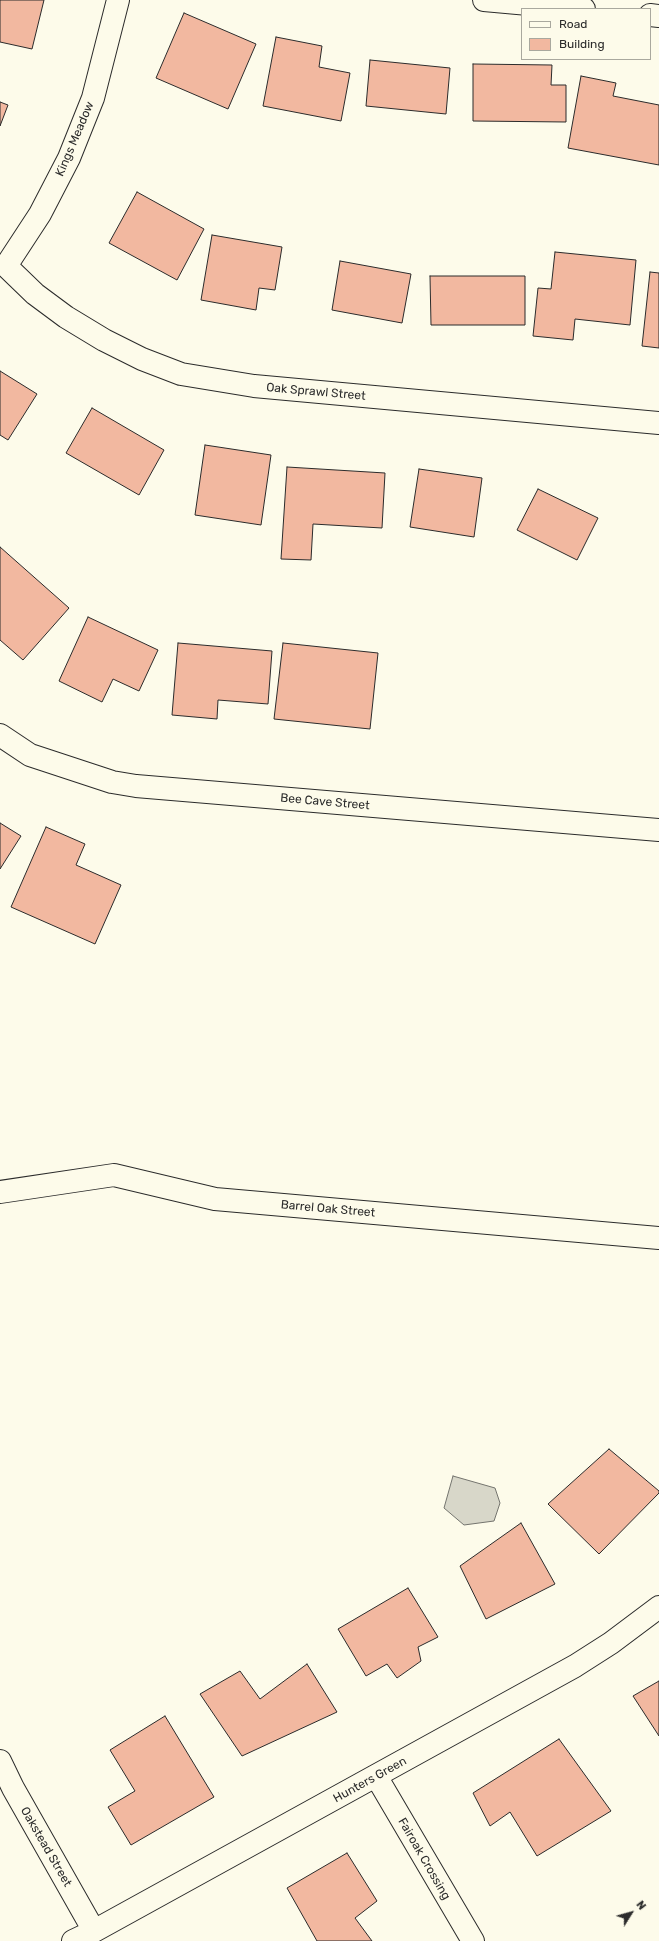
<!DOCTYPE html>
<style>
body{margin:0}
#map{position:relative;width:659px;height:1941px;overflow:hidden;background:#fdfbea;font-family:Rubik,sans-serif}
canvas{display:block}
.legend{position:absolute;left:521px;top:8px;width:130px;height:52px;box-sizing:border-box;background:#fdfbea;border:1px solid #a9a89e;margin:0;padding:5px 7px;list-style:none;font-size:12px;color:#2b2b2b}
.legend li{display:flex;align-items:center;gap:8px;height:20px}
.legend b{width:20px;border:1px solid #a9a89e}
.north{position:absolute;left:611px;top:1893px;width:40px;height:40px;-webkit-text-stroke:3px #fdfbea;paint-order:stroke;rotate:53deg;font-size:11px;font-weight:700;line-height:16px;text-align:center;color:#2b2b2b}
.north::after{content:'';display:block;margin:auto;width:14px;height:18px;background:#2b2b2b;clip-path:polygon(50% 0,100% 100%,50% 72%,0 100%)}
</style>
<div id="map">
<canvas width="659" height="1941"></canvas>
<ul class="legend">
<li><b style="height:5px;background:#fdfbea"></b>Road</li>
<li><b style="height:11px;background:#f2b8a0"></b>Building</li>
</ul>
<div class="north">N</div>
</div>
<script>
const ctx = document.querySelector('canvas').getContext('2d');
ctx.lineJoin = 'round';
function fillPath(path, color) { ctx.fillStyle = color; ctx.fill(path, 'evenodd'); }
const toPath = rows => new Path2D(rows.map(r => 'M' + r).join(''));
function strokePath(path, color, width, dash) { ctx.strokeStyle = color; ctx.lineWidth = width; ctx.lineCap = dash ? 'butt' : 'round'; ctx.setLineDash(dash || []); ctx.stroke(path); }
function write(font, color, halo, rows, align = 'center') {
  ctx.font = font + ' Rubik,sans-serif'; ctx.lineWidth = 3; ctx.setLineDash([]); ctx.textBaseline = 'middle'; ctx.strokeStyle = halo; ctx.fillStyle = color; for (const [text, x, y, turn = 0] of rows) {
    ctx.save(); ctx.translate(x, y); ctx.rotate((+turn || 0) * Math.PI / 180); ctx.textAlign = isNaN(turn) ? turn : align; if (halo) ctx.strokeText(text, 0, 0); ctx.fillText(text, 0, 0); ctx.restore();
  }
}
const water = toPath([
 [453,1476,495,1488,500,1503,494,1521,464,1525,444,1508,453,1476]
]);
fillPath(water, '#d8d7c9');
strokePath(water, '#74746e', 1);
const building = toPath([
 [0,0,44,0,32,49,0,42,0,0],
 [184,13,256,44,228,109,156,78,184,13],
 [276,37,322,46,319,67,350,73,341,121,263,106,276,37],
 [370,60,450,68,446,114,366,106,370,60],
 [473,64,552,65,551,85,566,85,566,122,473,121,473,64],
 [581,76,616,83,613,96,659,105,659,165,568,148,581,76],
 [0,102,8,105,0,126,0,102],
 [137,192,204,229,177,280,109,243,137,192],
 [212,235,282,247,275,290,259,288,256,310,201,300,212,235],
 [555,252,636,260,630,325,575,319,573,340,533,336,538,288,551,289,555,252],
 [340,261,411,274,402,323,332,310,340,261],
 [650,272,659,273,659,348,642,346,650,272],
 [430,276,525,276,525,325,431,325,430,276],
 [0,371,37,394,8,440,0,435,0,371],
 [92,408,164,450,139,495,66,453,92,408],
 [205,445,271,455,261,525,195,515,205,445],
 [287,467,385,473,382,528,313,524,311,560,281,559,287,467],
 [419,469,482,478,474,537,410,527,419,469],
 [538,489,598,518,577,560,517,530,538,489],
 [0,547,69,608,23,660,0,640,0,547],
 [88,617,158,650,139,691,113,679,102,702,59,681,88,617],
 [178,643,272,651,268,704,218,700,217,719,172,715,178,643],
 [283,643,378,653,370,729,274,719,283,643],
 [0,823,21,836,0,869,0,823],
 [46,827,85,844,76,865,121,885,95,944,11,907,46,827],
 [609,1449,659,1491,659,1493,599,1554,548,1504,609,1449],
 [521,1523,555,1584,486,1619,460,1566,521,1523],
 [408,1588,438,1637,418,1647,421,1661,397,1678,387,1664,366,1676,338,1629,408,1588],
 [307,1664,337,1712,242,1756,200,1694,240,1671,260,1699,307,1664],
 [659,1681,659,1736,633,1696,659,1681],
 [165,1716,214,1797,131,1845,108,1807,135,1791,110,1750,165,1716],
 [559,1739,611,1811,537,1856,510,1812,490,1826,473,1793,559,1739],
 [347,1853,377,1901,355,1918,372,1941,317,1941,287,1888,347,1853]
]);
fillPath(building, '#f2b8a0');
strokePath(building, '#2b2b2b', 1);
const minor = toPath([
 [118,0,93,98,69,158,40,214,6,266,35,294,66,317,104,340,142,359,181,374,254,386,659,423],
 [484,0,584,9],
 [650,15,659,16],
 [0,735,30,755,112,782,136,786,659,830],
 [0,1192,114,1175,215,1199,659,1238],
 [0,1761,13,1788,94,1931],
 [376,1776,473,1941],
 [73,1941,94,1931,575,1666,611,1643,659,1607]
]);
strokePath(minor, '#2b2b2b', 24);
strokePath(minor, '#fdfbea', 22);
write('12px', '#2b2b2b', '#fdfbea', [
 ["Kings Meadow",75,139,-67],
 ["Oak Sprawl Street",316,392,5],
 ["Bee Cave Street",325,802,5],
 ["Barrel Oak Street",328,1209,5],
 ["Hunters Green",370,1780,-29],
 ["Oakstead Street",46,1847,60],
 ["Fairoak Crossing",424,1859,60]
]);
</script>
